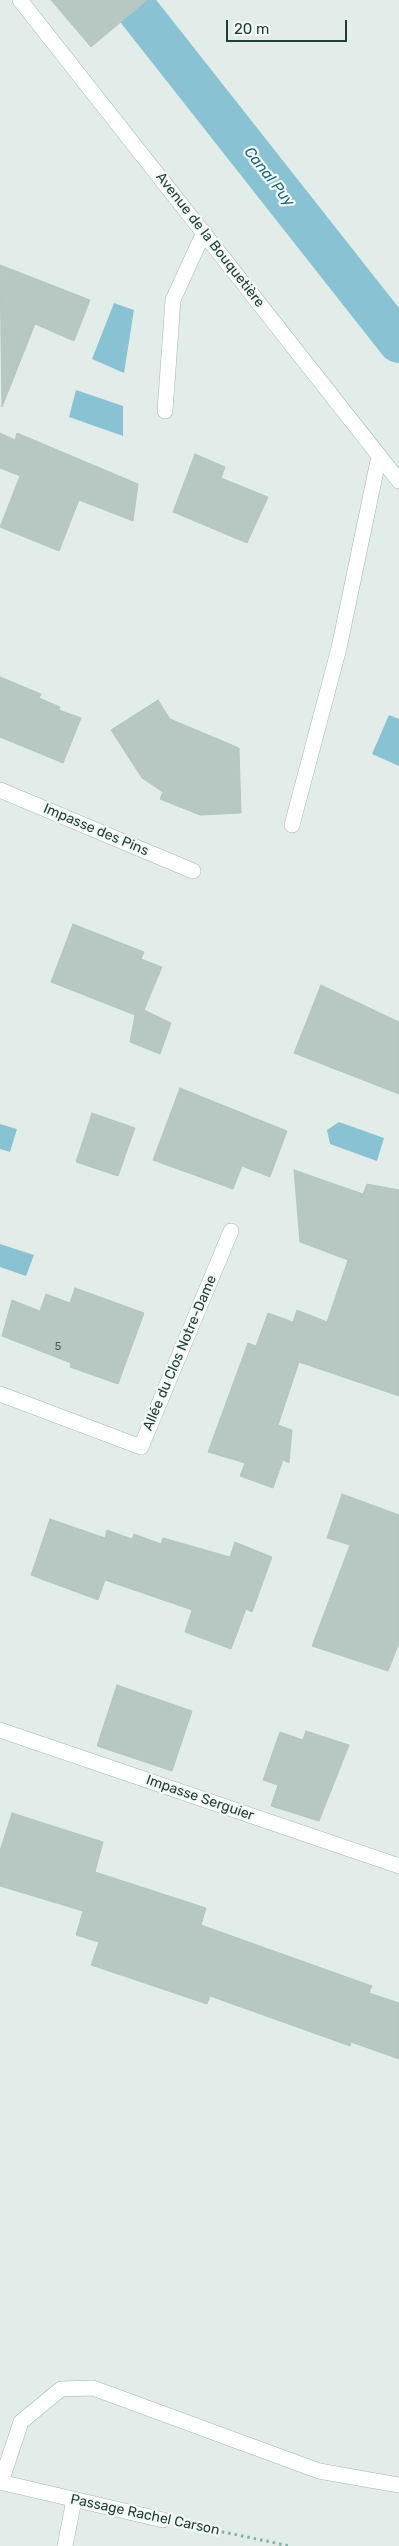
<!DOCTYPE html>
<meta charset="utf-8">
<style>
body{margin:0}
#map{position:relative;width:399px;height:2546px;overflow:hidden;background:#e2ede9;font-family:Rubik,sans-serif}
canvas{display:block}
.scale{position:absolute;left:226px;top:20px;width:121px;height:22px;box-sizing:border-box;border:2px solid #223e38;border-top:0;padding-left:6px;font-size:15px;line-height:18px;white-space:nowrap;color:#223e38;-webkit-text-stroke:4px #f3f9f6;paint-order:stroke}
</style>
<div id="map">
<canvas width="399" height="2546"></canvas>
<div class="scale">20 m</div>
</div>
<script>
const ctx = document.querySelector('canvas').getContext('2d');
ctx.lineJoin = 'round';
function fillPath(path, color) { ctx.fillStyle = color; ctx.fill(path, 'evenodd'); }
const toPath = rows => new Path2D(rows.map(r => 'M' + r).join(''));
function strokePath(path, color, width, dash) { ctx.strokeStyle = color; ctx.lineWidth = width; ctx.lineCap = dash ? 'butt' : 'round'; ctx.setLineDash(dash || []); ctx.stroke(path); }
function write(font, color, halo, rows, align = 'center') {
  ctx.font = font + ' Rubik,sans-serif'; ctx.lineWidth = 4.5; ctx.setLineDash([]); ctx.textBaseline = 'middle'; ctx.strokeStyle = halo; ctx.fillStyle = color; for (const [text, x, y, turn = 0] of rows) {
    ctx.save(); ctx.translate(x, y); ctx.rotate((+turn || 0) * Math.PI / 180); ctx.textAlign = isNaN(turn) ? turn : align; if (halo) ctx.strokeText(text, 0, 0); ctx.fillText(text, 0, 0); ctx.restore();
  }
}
fillPath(toPath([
 [114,303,134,310,124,373,92,359],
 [76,390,123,406,123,436,69,417],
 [389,715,399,719,399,766,372,754],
 [339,1122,384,1138,377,1161,330,1144,327,1130],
 [0,1124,17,1129,10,1152,0,1149],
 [0,1244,34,1255,26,1276,0,1267]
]), '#89c3d3');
strokePath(toPath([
 [139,12,399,342]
]), '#89c3d3', 42);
const building = toPath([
 [51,0,147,0,91,47,51,0],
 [0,265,90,300,74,341,35,324,2,407,0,265],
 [0,433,15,440,17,433,138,484,133,521,79,500,59,551,0,527,20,476,0,468,0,433],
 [195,454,225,467,221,478,268,497,247,543,173,512,195,454],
 [0,677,41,694,39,698,60,707,59,710,81,718,63,763,0,737,0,677],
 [158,700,170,719,239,748,241,813,200,815,160,799,163,792,142,778,111,730,158,700],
 [73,924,144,952,141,959,162,967,144,1010,171,1023,160,1054,130,1042,135,1015,51,982,73,924],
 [321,985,399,1022,399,1094,294,1053,321,985],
 [180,1088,287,1131,270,1177,242,1166,233,1189,153,1160,180,1088],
 [92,1113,135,1128,118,1176,76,1162,92,1113],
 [294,1170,363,1194,367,1184,399,1190,399,1396,299,1362,278,1425,292,1430,289,1463,283,1460,273,1488,240,1476,245,1463,208,1452,248,1343,256,1346,268,1313,293,1322,297,1310,327,1322,348,1260,300,1242,294,1170],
 [75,1288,144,1313,118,1384,70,1367,71,1363,2,1336,12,1300,40,1311,46,1294,70,1303,75,1288],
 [342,1494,399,1515,399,1643,388,1671,312,1646,350,1545,327,1538,342,1494],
 [50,1519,105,1538,107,1530,132,1539,134,1534,161,1544,163,1538,230,1557,235,1542,272,1557,252,1612,246,1609,231,1649,185,1632,192,1610,105,1580,98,1600,31,1575,50,1519],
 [117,1685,192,1711,172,1771,97,1746,117,1685],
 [306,1731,349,1745,319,1821,271,1806,278,1785,263,1780,280,1732,303,1740,306,1731],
 [12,1813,103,1842,95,1872,206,1908,201,1925,372,1986,369,1993,399,2003,399,2059,351,2042,350,2046,210,1996,207,2004,91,1965,99,1942,76,1935,83,1911,0,1886,0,1851,12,1813]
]);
fillPath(building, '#b7c8c2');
strokePath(building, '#b4c6c0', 1);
const minor = toPath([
 [20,0,399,481],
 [165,411,173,300,204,232],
 [0,790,193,871],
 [292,825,339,648,379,456],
 [0,1394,141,1447,231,1231],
 [0,1730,399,1866],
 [0,2482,163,2520],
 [1,2482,21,2422,61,2389,93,2388,319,2471,399,2485],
 [65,2546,74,2500]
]);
strokePath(minor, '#a5b5b0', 16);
strokePath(toPath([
 [190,2525,290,2546]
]), '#82b1a5', 3, [2.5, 4]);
strokePath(minor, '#fff', 15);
write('11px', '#47605a', null, [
 ["5",58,1347]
]);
write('14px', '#223e38', '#f3f9f6', [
 ["Avenue de la Bouquetière",210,240,52],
 ["Impasse des Pins",96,830,23],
 ["Allée du Clos Notre-Dame",180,1353,-67],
 ["Impasse Serguier",200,1798,19],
 ["Passage Rachel Carson",145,2515,12]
]);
write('italic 15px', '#1a657b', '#f3f9f6', [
 ["Canal Puy",269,177,52]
]);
</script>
